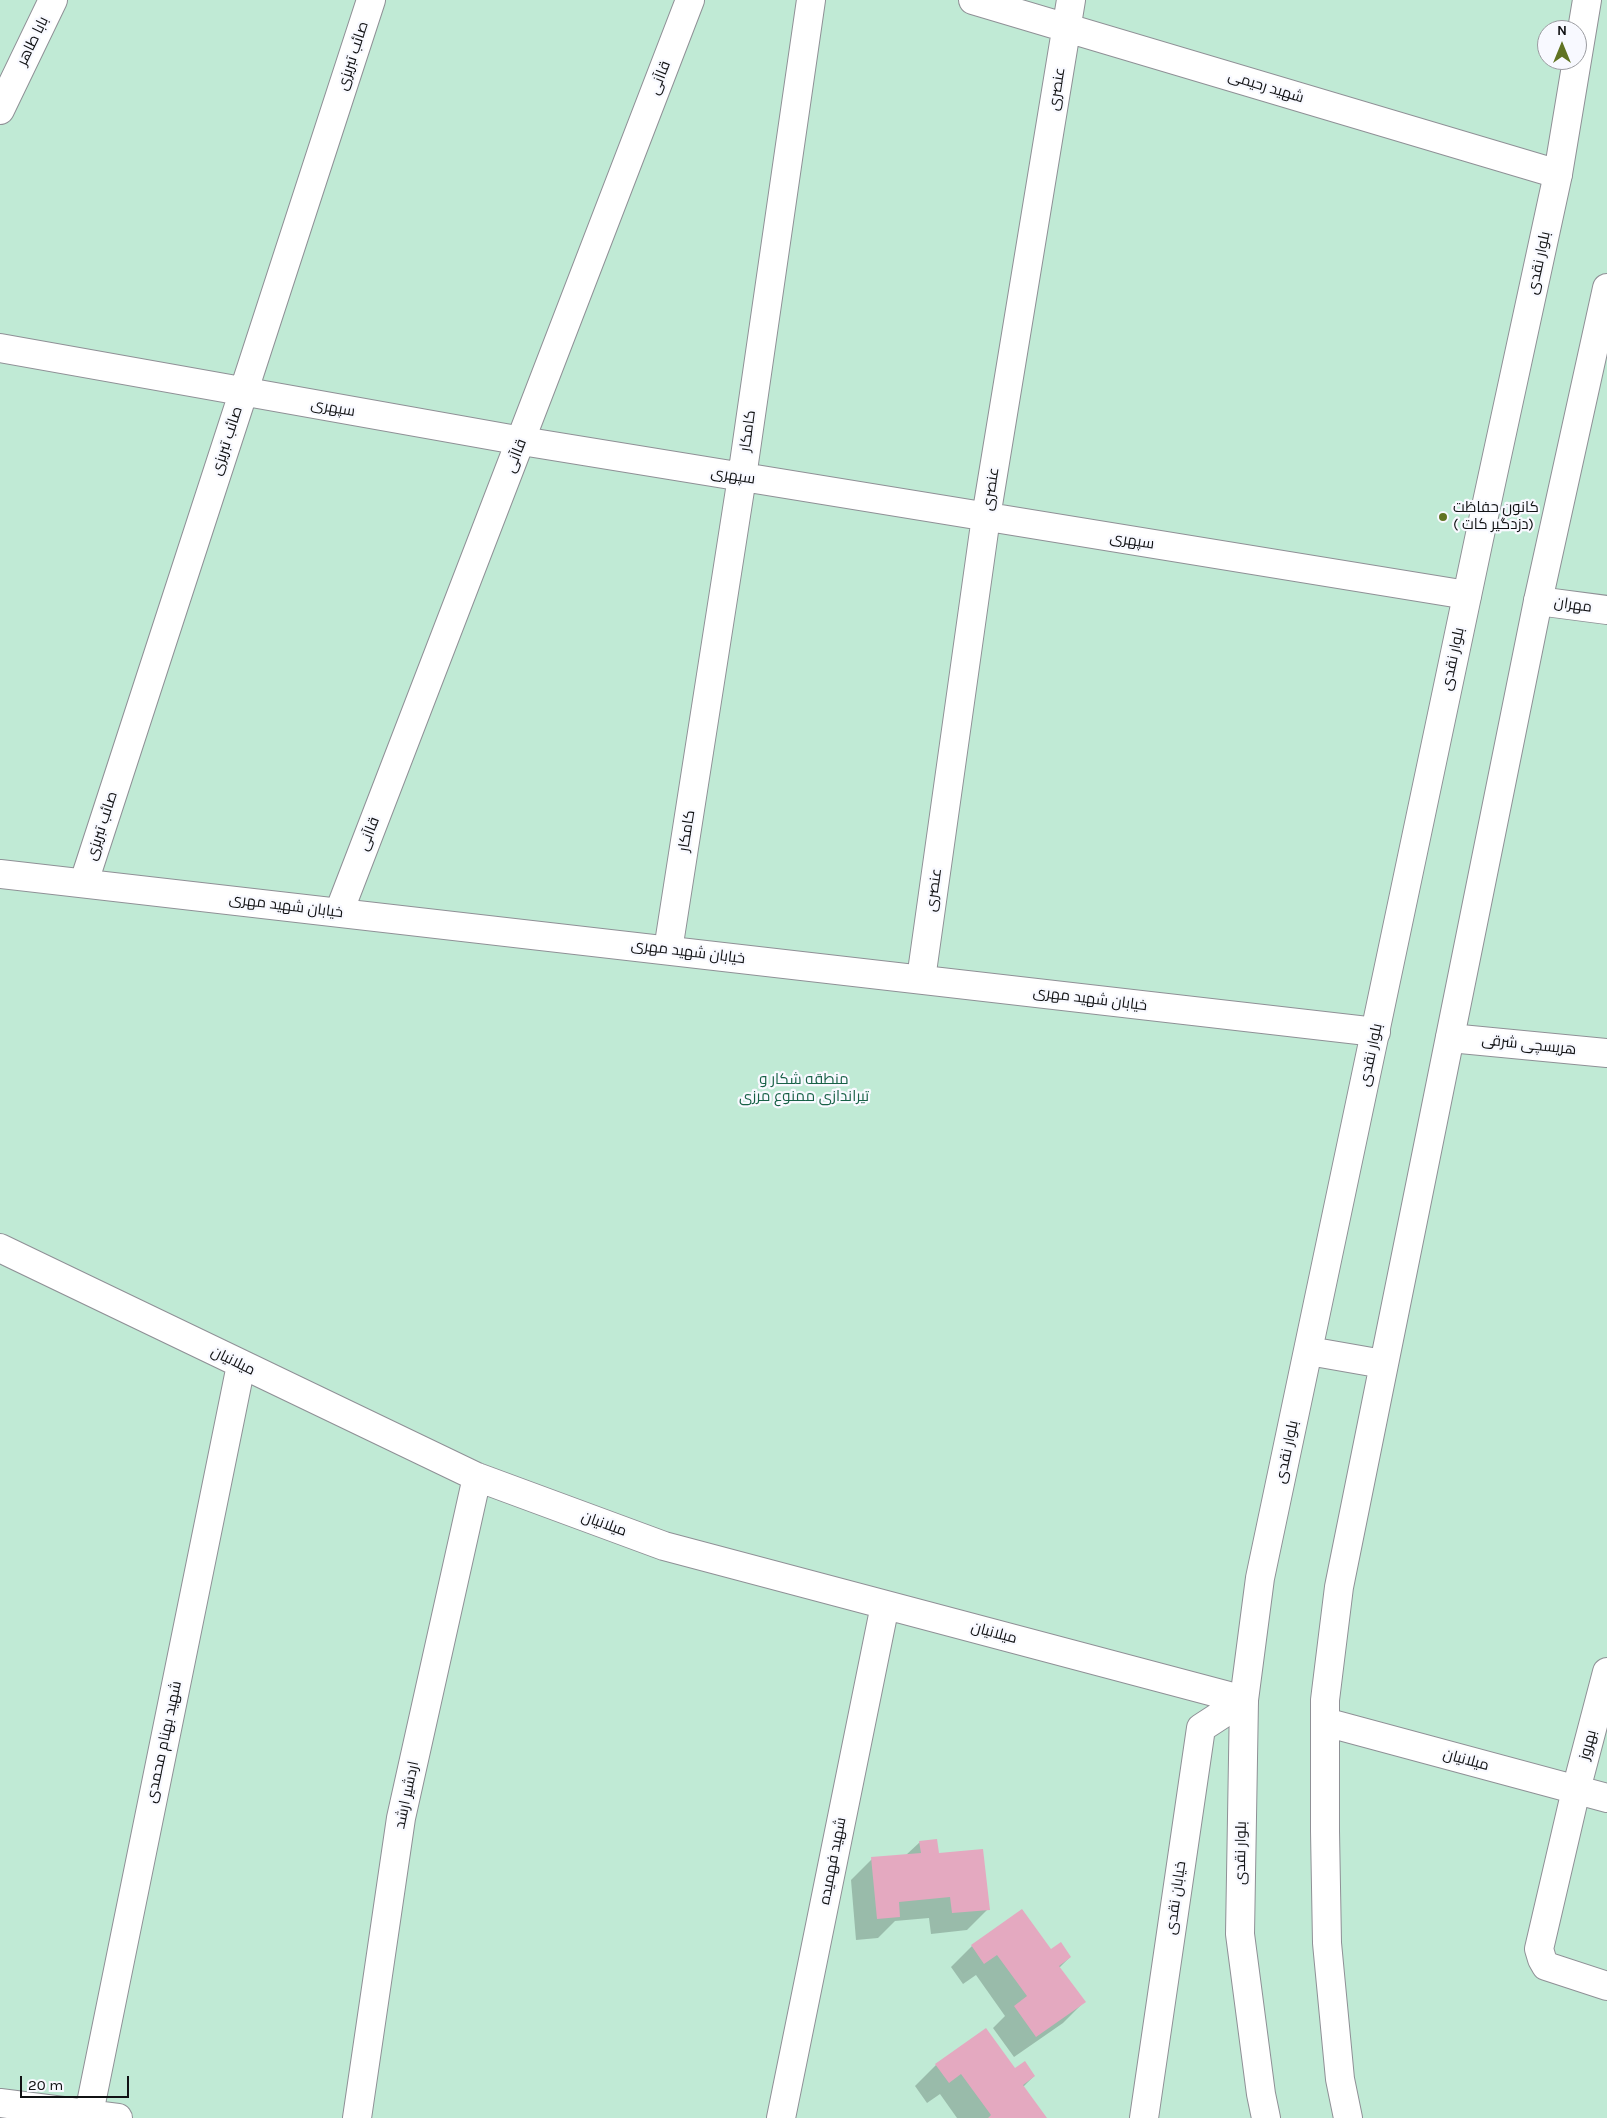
<!DOCTYPE html>
<meta charset="utf-8">
<style>
body{margin:0}
#map{position:relative;width:1607px;height:2118px;overflow:hidden;background:#f8f9ff;font-family:Karla,sans-serif}
canvas{display:block}
.north{position:absolute;left:1537px;top:20px;width:50px;height:50px;box-sizing:border-box;background:#f8f9ff;border:1px solid #9b9ca1;border-radius:50%;rotate:0deg;font-size:14px;font-weight:700;line-height:20px;text-align:center;color:#101113}
.north::after{content:'';display:block;margin:auto;width:18px;height:22px;background:#607322;clip-path:polygon(50% 0,100% 100%,50% 72%,0 100%)}
.scale{position:absolute;left:20px;top:2076px;width:109px;height:22px;box-sizing:border-box;border:2px solid #101113;border-top:0;padding-left:6px;font-size:15px;line-height:18px;white-space:nowrap;color:#101113;-webkit-text-stroke:4px #f8f9ff;paint-order:stroke}
</style>
<div id="map">
<canvas width="1607" height="2118"></canvas>
<div class="north">N</div>
<div class="scale">20 m</div>
</div>
<script>
const ctx = document.querySelector('canvas').getContext('2d');
ctx.lineJoin = 'round';
function fillPath(path, color) { ctx.fillStyle = color; ctx.fill(path, 'evenodd'); }
const toPath = rows => new Path2D(rows.map(r => 'M' + r).join(''));
function strokePath(path, color, width, dash) { ctx.strokeStyle = color; ctx.lineWidth = width; ctx.lineCap = dash ? 'butt' : 'round'; ctx.setLineDash(dash || []); ctx.stroke(path); }
function write(font, color, halo, rows, align = 'center') {
  ctx.font = font + ' Karla,Cairo,sans-serif'; ctx.lineWidth = 4.5; ctx.setLineDash([]); ctx.textBaseline = 'middle'; ctx.strokeStyle = halo; ctx.fillStyle = color; for (const [text, x, y, turn = 0] of rows) {
    ctx.save(); ctx.translate(x, y); ctx.rotate((+turn || 0) * Math.PI / 180); ctx.textAlign = isNaN(turn) ? turn : align; if (halo) ctx.strokeText(text, 0, 0); ctx.fillText(text, 0, 0); ctx.restore();
  }
}
fillPath(toPath([
 [0,0,1607,0,1607,2118,0,2118],
 [1547,30,1577,30,1577,60,1547,60]
]), '#c0ead5');
fillPath(toPath([
 [920,1842,938,1855,988,1909,967,1930,931,1934,929,1918,895,1921,878,1938,856,1940,851,1880,872,1859,906,1855],
 [1022,1910,1051,1951,1070,1957,1059,1968,1084,2002,1063,2023,1014,2057,993,2028,1005,2016,976,1975,963,1984,951,1967,972,1946],
 [936,2065,1015,2070,1034,2076,1023,2087,1046,2118,957,2118,940,2094,927,2103,915,2086]
]), '#0003');
fillPath(toPath([
 [937,1839,939,1853,983,1849,990,1910,952,1913,950,1897,899,1902,900,1917,877,1919,871,1857,921,1853,919,1841],
 [1022,1909,1051,1949,1061,1942,1071,1957,1059,1966,1086,2002,1036,2037,1014,2006,1027,1996,997,1955,984,1964,971,1945],
 [986,2028,1015,2068,1025,2061,1035,2076,1023,2085,1047,2118,988,2118,991,2115,961,2074,949,2083,935,2064]
]), '#e4a9c0');
const street = toPath([
 [973,0,1558,174],
 [0,348,522,441,1467,595],
 [1538,601,1607,610],
 [84,882,371,0],
 [339,912,690,0],
 [668,950,742,477,811,0],
 [921,979,986,517,1071,0],
 [0,1248,477,1477,664,1546,1244,1700],
 [1607,1672,1576,1790,1539,1949,1542,1959,1546,1966,1607,1986],
 [1325,1722,1607,1798],
 [0,2103,118,2118],
 [88,2118,241,1365],
 [357,2118,401,1818,477,1477],
 [781,2118,885,1605],
 [1144,2118,1201,1728,1244,1700]
]);
const secondary = toPath([
 [0,110,53,0],
 [0,874,1376,1032],
 [1450,1038,1607,1053]
]);
const primary = toPath([
 [1309,1351,1383,1364],
 [1266,2118,1261,2094,1240,1934,1244,1700,1260,1578,1479,539,1558,174,1587,0],
 [1348,2118,1340,2079,1327,1943,1325,1831,1325,1700,1339,1587,1538,601,1607,288]
]);
strokePath(street, '#8f9096', 30);
strokePath(secondary, '#8f9096', 30);
strokePath(primary, '#8f9096', 30);
strokePath(street, '#fff', 28);
strokePath(secondary, '#fff', 28);
strokePath(primary, '#fff', 28);
for (const [x, y, r, color] of [
 [1443,517,5,"#607322"]
]) { const dot = new Path2D(); dot.arc(x, y, r, 0, 2 * Math.PI); ctx.fillStyle = color; ctx.fill(dot); strokePath(dot, '#f8f9ff', 2); }
write('15px', '#101113', '#f8f9ff', [
 ["بابا طاهر",33,41,-64],
 ["صائب تبریزی",353,56,-72],
 ["قاآنی",660,78,-69],
 ["شهید رحیمی",1266,87,17],
 ["عنصری",1057,89,-81],
 ["بلوار نقدی",1539,263,-78],
 ["سپهری",333,408,10],
 ["کامکار",748,431,-82],
 ["صائب تبریزی",227,441,-72],
 ["قاآنی",516,456,-69],
 ["سپهری",733,476,9],
 ["عنصری",991,489,-81],
 ["سپهری",1132,541,9],
 ["مهران",1573,605,8],
 ["بلوار نقدی",1453,659,-78],
 ["صائب تبریزی",102,826,-72],
 ["کامکار",687,831,-81],
 ["قاآنی",369,834,-69],
 ["عنصری",934,890,-82],
 ["خیابان شهید مهری",286,906,7],
 ["خیابان شهید مهری",688,952,7],
 ["خیابان شهید مهری",1090,999,7],
 ["هریسچی شرقی",1529,1045,6],
 ["بلوار نقدی",1371,1055,-78],
 ["میلانیان",233,1361,26],
 ["بلوار نقدی",1287,1452,-78],
 ["میلانیان",604,1524,20],
 ["میلانیان",994,1633,15],
 ["شهید بهنام محمدی",164,1742,-78],
 ["بهروز",1588,1745,-75],
 ["میلانیان",1466,1760,15],
 ["اردشیر ارشد",407,1795,-78],
 ["بلوار نقدی",1241,1853,-89],
 ["شهید فهمیده",833,1861,-79],
 ["خیابان نقدی",1176,1898,-82]
]);
write('15px', '#101113', '#f8f9ff', [
 ["کانون حفاظت",1453,508],
 ["( دزدگیر کات)",1453,525]
], 'left');
write('15px', '#176146', '#f8f9ff', [
 ["منطقه شکار و",804,1080],
 ["تیراندازی ممنوع مرزی",804,1097]
]);
</script>
